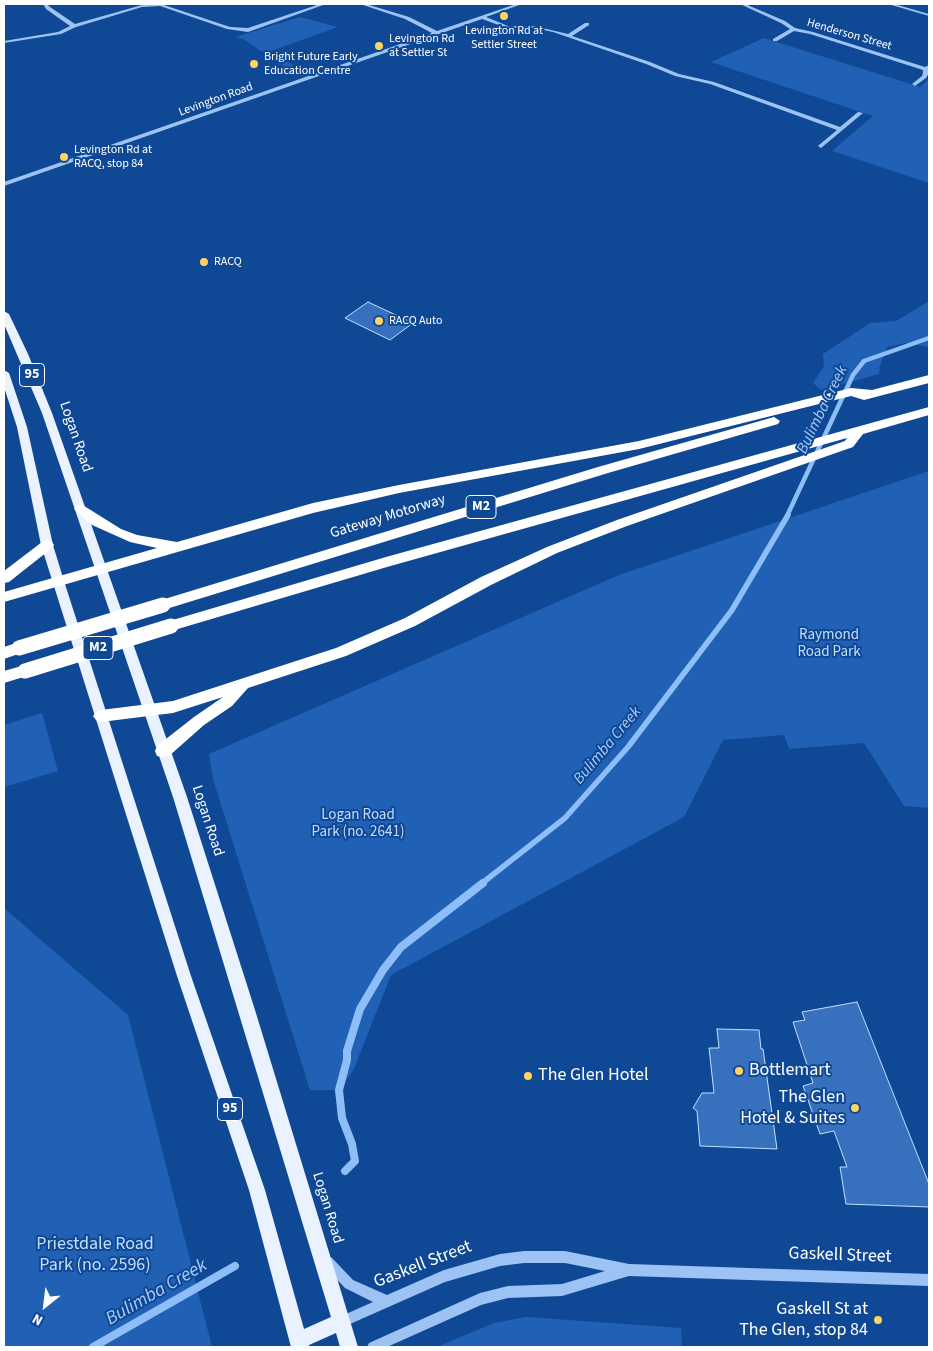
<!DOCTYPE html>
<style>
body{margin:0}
#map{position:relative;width:933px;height:1351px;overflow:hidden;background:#0f4895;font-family:"Source Sans 3",sans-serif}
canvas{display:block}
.frame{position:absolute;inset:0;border:5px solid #fff;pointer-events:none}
.north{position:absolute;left:20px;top:1281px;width:50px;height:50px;-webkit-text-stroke:4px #0f4895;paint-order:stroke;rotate:209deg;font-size:14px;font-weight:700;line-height:20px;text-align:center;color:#fff}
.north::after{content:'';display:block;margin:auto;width:18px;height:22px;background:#fff;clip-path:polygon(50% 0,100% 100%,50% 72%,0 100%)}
</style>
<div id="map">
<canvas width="933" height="1351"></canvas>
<div class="frame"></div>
<div class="north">N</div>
</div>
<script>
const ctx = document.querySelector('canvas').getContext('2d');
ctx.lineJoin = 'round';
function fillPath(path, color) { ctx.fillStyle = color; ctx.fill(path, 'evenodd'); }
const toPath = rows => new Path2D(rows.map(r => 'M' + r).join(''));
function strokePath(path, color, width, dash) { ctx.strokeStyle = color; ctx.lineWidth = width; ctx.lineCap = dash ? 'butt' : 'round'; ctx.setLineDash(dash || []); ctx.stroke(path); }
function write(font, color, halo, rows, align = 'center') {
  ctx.font = font + ' "Source Sans 3",sans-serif'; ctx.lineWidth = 4; ctx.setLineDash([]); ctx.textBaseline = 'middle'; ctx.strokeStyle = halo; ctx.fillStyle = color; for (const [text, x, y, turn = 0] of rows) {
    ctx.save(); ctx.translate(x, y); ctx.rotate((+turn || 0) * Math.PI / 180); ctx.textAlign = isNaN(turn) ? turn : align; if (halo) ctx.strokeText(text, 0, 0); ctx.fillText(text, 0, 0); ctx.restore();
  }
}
fillPath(toPath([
 [300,17,338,27,271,51,299,69,292,72,243,39,235,37],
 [764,38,920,87,929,79,929,183,832,151,873,116,711,62],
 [929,301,929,347,905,343,887,347,880,365,879,374,821,390,813,383,824,366,823,354,870,323,896,321],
 [929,471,929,808,904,806,864,743,789,749,784,735,723,740,684,817,391,975,353,1071,339,1090,310,1090,213,779,209,754,619,575],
 [42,713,58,771,4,787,4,725],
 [4,908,128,1015,212,1347,4,1347],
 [526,1317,681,1328,682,1347,437,1347,494,1323]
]), '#2061b5');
strokePath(toPath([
 [787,516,853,375,864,361,929,338]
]), '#8ebef8', 4.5);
strokePath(toPath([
 [481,884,565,818,628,747,732,610,788,515]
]), '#8ebef8', 5.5);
strokePath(toPath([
 [345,1171,355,1161,352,1144,342,1118,339,1090,347,1060,347,1051,360,1009,383,970,401,947,483,883],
 [93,1347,235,1266]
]), '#8ebef8', 8);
const building = toPath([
 [368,302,413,323,390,340,345,318,368,302],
 [857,1002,929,1184,929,1207,846,1204,840,1167,847,1167,834,1131,820,1134,803,1086,813,1083,793,1022,805,1020,802,1012,857,1002],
 [717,1029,759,1030,761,1049,763,1049,777,1149,700,1146,697,1111,693,1108,702,1093,714,1093,709,1048,719,1048,717,1029]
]);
fillPath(building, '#3771be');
strokePath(building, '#c5defe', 1);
fillPath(toPath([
 [43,4,47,4,50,7,75,24,142,5,161,4,230,27,248,28,320,4,326,4,248,32,227,29,160,6,142,7,76,27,61,34,4,43,4,41,58,32,70,26,46,9,43,4],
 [360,4,366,4,409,17,437,31,516,4,522,4,486,17,508,26,534,26,568,34,585,23,589,23,589,25,572,36,650,62,679,74,714,82,840,127,858,112,863,113,821,148,818,146,819,145,837,130,710,84,675,76,646,64,553,32,534,28,507,28,482,19,4,186,4,182,432,33,405,19,360,4],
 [740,4,745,4,785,21,795,28,813,32,925,67,929,65,929,69,928,70,929,73,926,78,915,86,912,84,922,76,923,73,923,70,810,34,794,31,777,41,773,41,773,39,790,29,781,23,740,4],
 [888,4,894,4,929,14,929,16,888,4],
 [524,1251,565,1251,629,1264,929,1274,929,1286,629,1276,562,1296,508,1298,481,1305,387,1347,367,1347,369,1343,480,1293,508,1286,562,1284,605,1271,565,1263,524,1263,500,1266,445,1282,341,1328,337,1326,335,1322,337,1318,373,1302,345,1288,324,1266,322,1262,324,1258,328,1256,332,1258,353,1280,387,1295,444,1270,500,1254,524,1251]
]), '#9dc3f4');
fillPath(toPath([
 [4,311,9,314,28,354,52,413,187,797,255,1010,358,1347,340,1347,336,1333,309,1345,309,1347,291,1347,249,1190,177,976,41,545,17,427,4,387,4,370,9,373,27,427,53,545,64,581,191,976,265,1190,304,1329,331,1317,173,797,42,413,4,324,4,311]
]), '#eaf2ff');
fillPath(toPath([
 [929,375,929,383,864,400,851,396,639,449,399,493,313,513,4,602,4,592,157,548,130,542,92,525,74,509,76,506,81,504,121,529,137,535,177,542,313,503,399,485,639,441,851,388,872,390,929,375],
 [929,407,929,415,863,434,853,447,627,526,557,553,491,585,415,626,346,656,248,688,232,706,204,725,169,756,163,757,157,756,155,751,157,746,194,717,223,697,173,713,101,722,96,720,93,716,96,712,101,710,173,701,336,648,405,618,481,577,547,547,617,520,845,441,847,438,387,567,171,631,166,630,164,626,166,622,386,557,929,407],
 [774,417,780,421,778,424,608,473,163,610,158,609,156,605,158,601,598,467,774,417],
 [47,540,52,542,54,545,52,548,9,582,4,583,4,571,42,542,47,540],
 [19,642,24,644,26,648,24,652,4,659,4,647,19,642],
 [25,665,30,667,32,671,30,675,4,683,4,671,25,665]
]), '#fff');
strokePath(toPath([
 [19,648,163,605],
 [25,671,171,626]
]), '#fff', 15);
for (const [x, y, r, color] of [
 [504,16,5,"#ffd360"],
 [379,46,5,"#ffd360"],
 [254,64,5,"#ffd360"],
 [64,157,5,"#ffd360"],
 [204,262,5,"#ffd360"],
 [379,321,5,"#ffd360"],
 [739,1071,5,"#ffd360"],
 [528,1076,5,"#ffd360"],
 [855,1108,5,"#ffd360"],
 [878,1320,5,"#ffd360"]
]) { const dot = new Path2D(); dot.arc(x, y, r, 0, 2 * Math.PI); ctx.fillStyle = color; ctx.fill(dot); strokePath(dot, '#0f4895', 2); }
write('12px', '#fff', '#0f4895', [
 ["Levington Rd at",504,31,"center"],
 ["Settler Street",504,45,"center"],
 ["Levington Rd",389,39],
 ["at Settler St",389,53],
 ["Bright Future Early",264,57],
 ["Education Centre",264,71],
 ["Levington Rd at",74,150],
 ["RACQ, stop 84",74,164],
 ["RACQ",214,262],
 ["RACQ Auto",389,321]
], 'left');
write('12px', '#fff', '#0f4895', [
 ["Henderson Street",849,35,16],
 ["Levington Road",216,100,-20]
]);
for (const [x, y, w] of [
 [32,375,25],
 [481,507,30],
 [98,648,30],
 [230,1109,25]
]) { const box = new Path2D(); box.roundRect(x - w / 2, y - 11.5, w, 23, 4); ctx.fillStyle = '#0f4895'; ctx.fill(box); strokePath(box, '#fff', 1); }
write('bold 14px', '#fff', null, [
 ["95",32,375],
 ["M2",481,507],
 ["M2",98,648],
 ["95",230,1109]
]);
write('15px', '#fff', '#0f4895', [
 ["Logan Road",75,437,71],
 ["Gateway Motorway",388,517,-17],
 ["Logan Road",207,821,72],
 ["Logan Road",327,1208,73]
]);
write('15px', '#c5defe', '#0f4895', [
 ["Raymond",829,636],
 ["Road Park",829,653],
 ["Logan Road",358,816],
 ["Park (no. 2641)",358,833]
]);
write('italic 16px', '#a9cdfb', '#0f4895', [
 ["Bulimba Creek",823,410,-64],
 ["Bulimba Creek",608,746,-50]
]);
write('18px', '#fff', '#0f4895', [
 ["Bottlemart",749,1071],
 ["The Glen Hotel",538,1076],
 ["The Glen",845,1098,"right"],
 ["Hotel & Suites",845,1119,"right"],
 ["Gaskell St at",868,1310,"right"],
 ["The Glen, stop 84",868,1331,"right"]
], 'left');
write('18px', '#c5defe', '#0f4895', [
 ["Priestdale Road",95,1245],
 ["Park (no. 2596)",95,1266]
]);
write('18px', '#fff', '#0f4895', [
 ["Gaskell Street",840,1256,2],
 ["Gaskell Street",423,1265,-21]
]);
write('italic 19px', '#a9cdfb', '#0f4895', [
 ["Bulimba Creek",157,1293,-30]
]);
</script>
